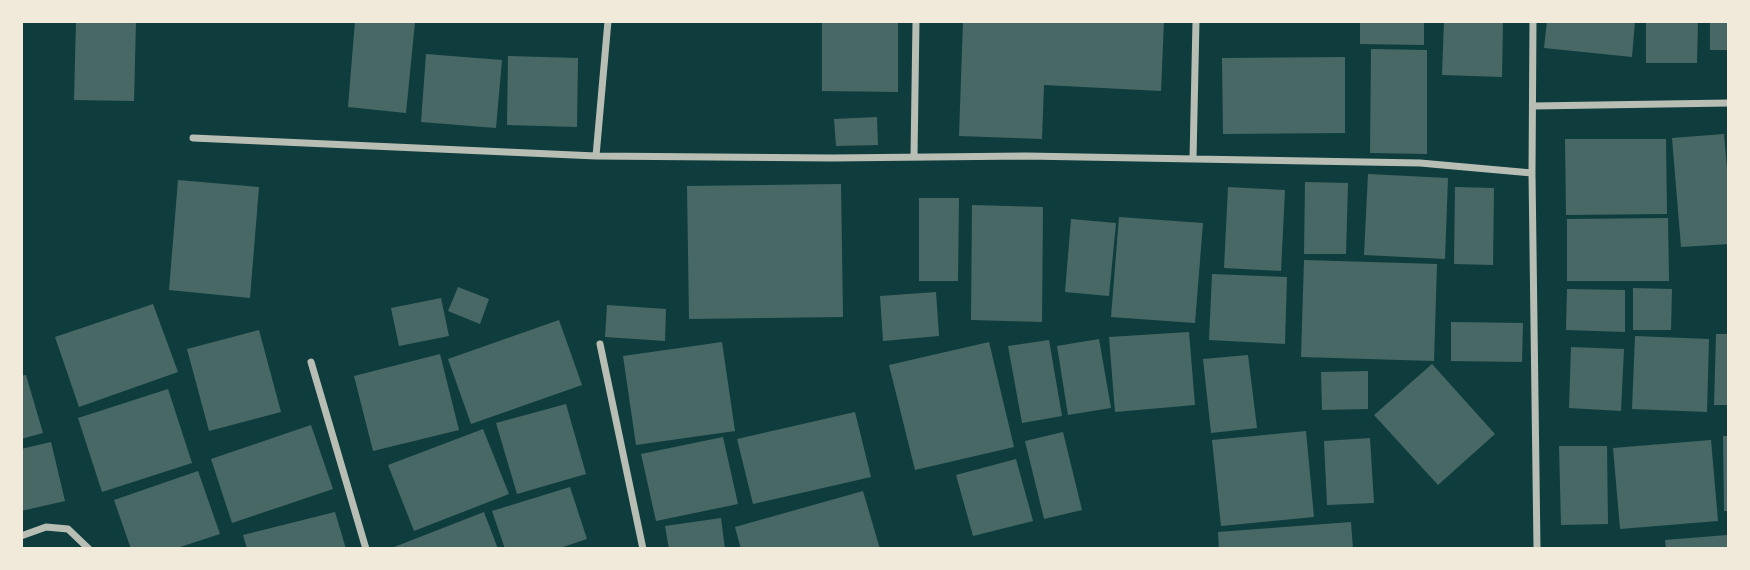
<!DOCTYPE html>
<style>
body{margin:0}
#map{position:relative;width:1750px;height:570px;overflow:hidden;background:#0f3d3e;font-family:Arial,sans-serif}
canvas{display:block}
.frame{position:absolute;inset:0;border:23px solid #f1e9da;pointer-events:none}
</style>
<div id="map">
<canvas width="1750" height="570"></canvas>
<div class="frame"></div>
</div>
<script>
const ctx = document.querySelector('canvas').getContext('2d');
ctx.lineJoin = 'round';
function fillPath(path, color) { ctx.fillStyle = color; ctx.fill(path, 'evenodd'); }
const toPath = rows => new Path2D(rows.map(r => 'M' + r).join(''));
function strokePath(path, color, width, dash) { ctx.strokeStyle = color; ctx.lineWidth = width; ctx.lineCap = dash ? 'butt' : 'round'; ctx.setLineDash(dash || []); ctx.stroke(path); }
fillPath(toPath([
 [76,21,136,21,134,101,74,100],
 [355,21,415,22,406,113,348,107],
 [822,21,898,21,898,92,822,91],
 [963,21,1164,21,1161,91,1044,85,1042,139,959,136],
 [1360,21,1424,21,1424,45,1360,44],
 [1444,21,1503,21,1502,77,1442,75],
 [1547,21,1635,21,1632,57,1544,48],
 [1646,21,1698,21,1697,63,1646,63],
 [1710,21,1729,21,1729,50,1710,50],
 [1371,49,1427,50,1427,154,1370,153],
 [426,54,502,60,496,128,421,122],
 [508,56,578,58,577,127,507,125],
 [1345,57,1345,133,1223,134,1222,58],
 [877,117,878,145,836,146,834,119],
 [1724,134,1729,193,1729,244,1681,247,1672,138],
 [1565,139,1666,139,1667,214,1566,215],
 [1368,174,1448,178,1445,259,1364,255],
 [178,180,259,187,250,298,169,290],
 [1305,182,1348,183,1346,254,1304,254],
 [841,184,843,317,689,319,687,186],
 [1228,187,1285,190,1281,271,1224,268],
 [1455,187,1494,188,1493,265,1454,264],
 [919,198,959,198,958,281,919,281],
 [972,205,1043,207,1042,322,971,320],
 [1119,217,1203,223,1195,323,1111,317],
 [1668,218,1669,281,1567,281,1567,219],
 [1071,219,1116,223,1109,296,1065,292],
 [1304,260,1437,264,1434,361,1301,357],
 [1212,274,1287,277,1285,344,1209,340],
 [458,287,489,299,480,324,448,311],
 [1633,288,1672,289,1671,330,1633,330],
 [1567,289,1625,290,1625,332,1566,330],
 [936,292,939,336,883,341,880,296],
 [441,298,449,336,399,346,391,308],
 [153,304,178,372,79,407,55,337],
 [607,305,666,309,665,341,605,337],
 [559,320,582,385,471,424,448,359],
 [1451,322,1523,323,1522,362,1451,361],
 [259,330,281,412,209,431,187,349],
 [1189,332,1195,405,1115,412,1109,337],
 [1716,334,1729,334,1729,405,1714,405],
 [1635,336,1709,339,1707,412,1632,409],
 [1099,339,1111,408,1068,415,1057,346],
 [1049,340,1062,416,1022,423,1008,346],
 [722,342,735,431,636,445,623,356],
 [989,342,1014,447,915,470,889,365],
 [1571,347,1624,349,1621,411,1569,408],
 [440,354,459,430,373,451,354,376],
 [1248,355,1257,428,1211,433,1203,359],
 [1432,364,1495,434,1438,485,1374,415],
 [1368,371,1368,409,1322,410,1321,372],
 [26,375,43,433,21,439,21,376],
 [168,389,192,463,102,492,78,418],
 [566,404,586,474,517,494,496,423],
 [855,412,871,477,753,504,737,439],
 [311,425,333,489,232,523,211,459],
 [483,429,509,494,414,531,388,465],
 [1306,431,1314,517,1221,526,1212,440],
 [1063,432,1082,510,1044,519,1025,441],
 [1723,436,1729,436,1729,511,1724,511],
 [723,437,738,504,656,521,641,454],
 [1370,438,1374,503,1327,505,1324,441],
 [1711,440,1718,521,1620,529,1613,448],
 [51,442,65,501,21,511,21,449],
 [1559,446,1607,446,1608,524,1561,525],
 [1016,459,1033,521,973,536,956,475],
 [198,471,220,534,174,549,131,549,114,500],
 [570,487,587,539,557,549,505,549,492,511],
 [863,491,880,549,741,549,735,527],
 [335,512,346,549,247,549,243,535],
 [484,512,498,549,389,549],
 [721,518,725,549,669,549,665,526],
 [1351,522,1353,549,1219,549,1218,532],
 [1727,535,1729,549,1666,549,1665,540]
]), '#486865');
strokePath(toPath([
 [1533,21,1532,173,1537,549],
 [1533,106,1729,103],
 [193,138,596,156,832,158,1026,156,1420,163,1532,173],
 [596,156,608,21],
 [914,157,916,21],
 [1193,159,1196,21],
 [600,344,643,549],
 [311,362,366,549],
 [21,536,46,527,68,529,89,549]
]), '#b8beb3', 7);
</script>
